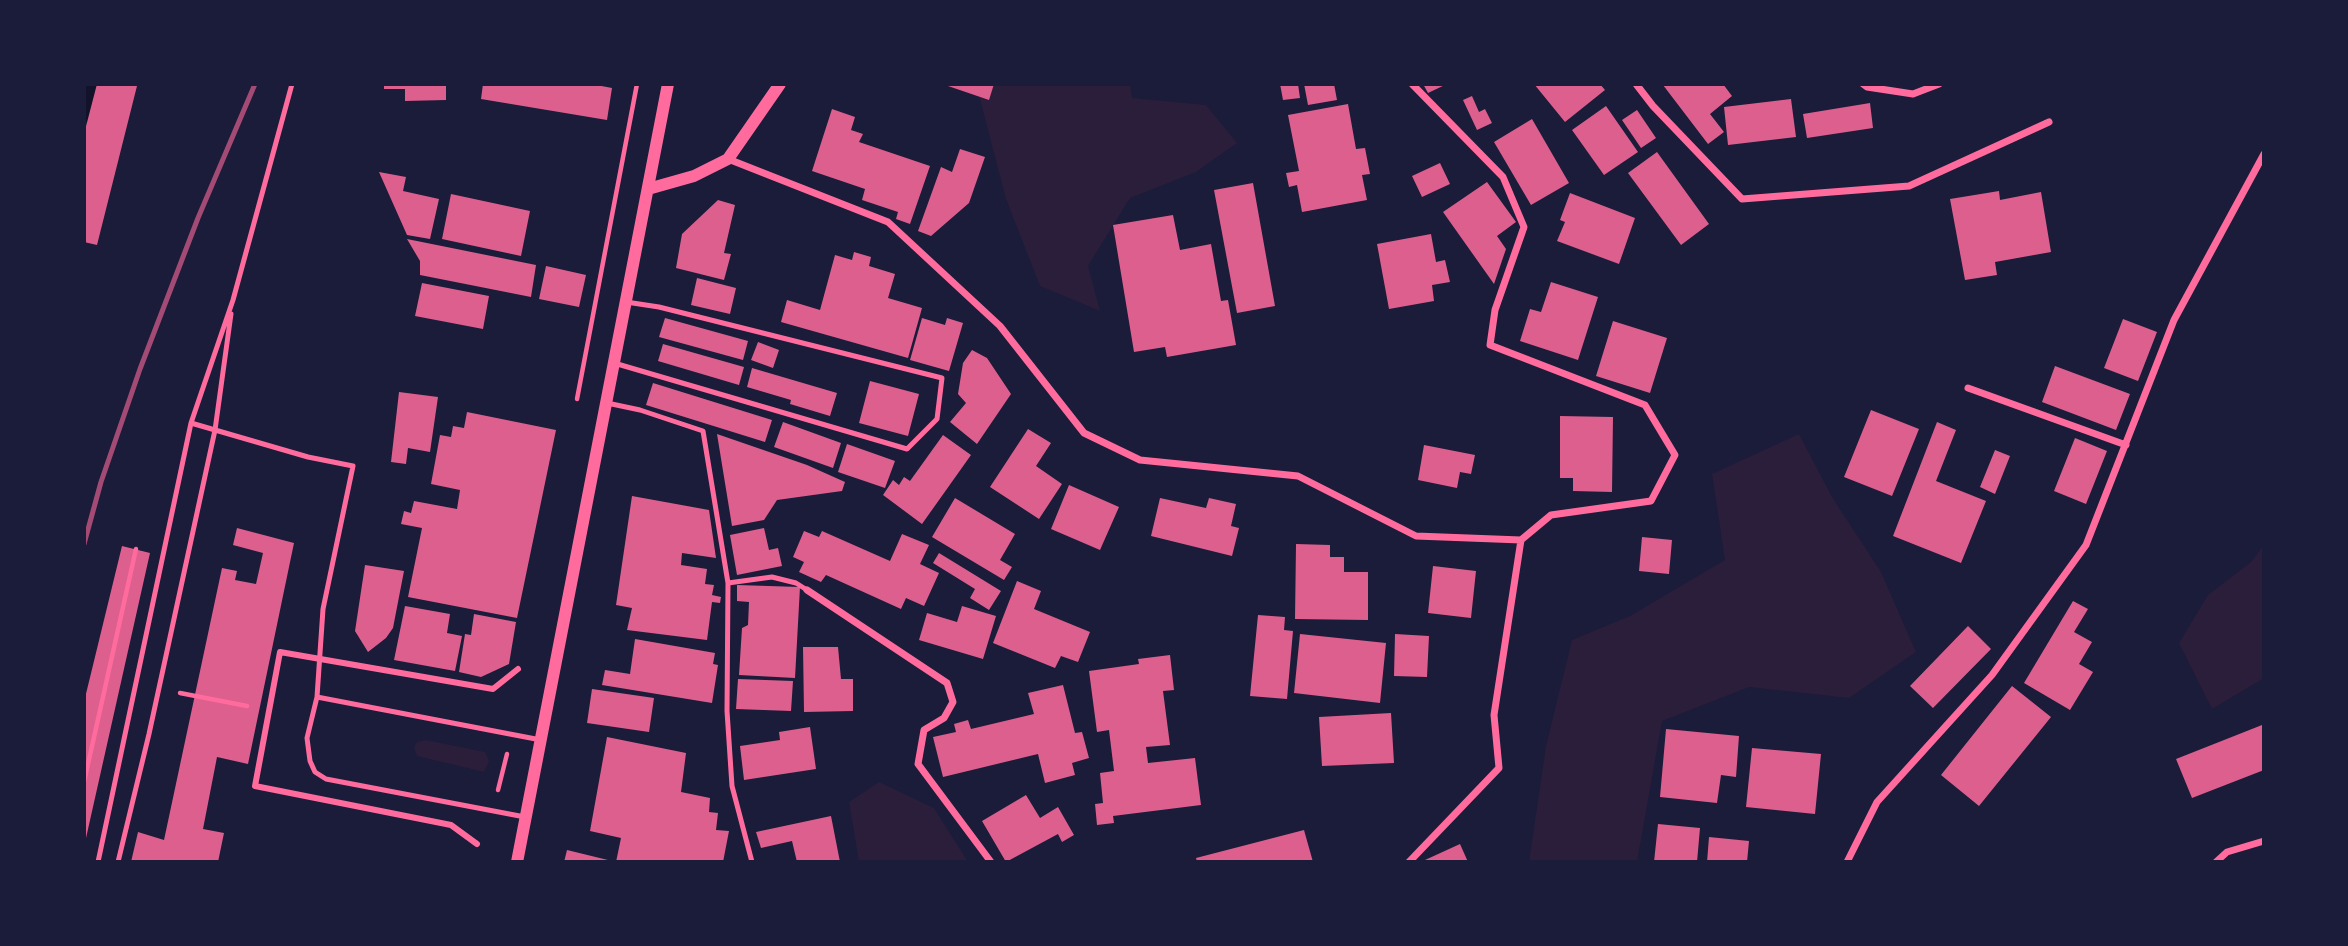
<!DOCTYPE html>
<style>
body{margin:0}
#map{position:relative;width:2348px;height:946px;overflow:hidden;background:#1b1b3a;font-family:"Noto Sans",sans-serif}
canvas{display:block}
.frame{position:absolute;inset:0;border:86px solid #1b1b3a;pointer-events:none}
</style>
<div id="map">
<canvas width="2348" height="946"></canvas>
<div class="frame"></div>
</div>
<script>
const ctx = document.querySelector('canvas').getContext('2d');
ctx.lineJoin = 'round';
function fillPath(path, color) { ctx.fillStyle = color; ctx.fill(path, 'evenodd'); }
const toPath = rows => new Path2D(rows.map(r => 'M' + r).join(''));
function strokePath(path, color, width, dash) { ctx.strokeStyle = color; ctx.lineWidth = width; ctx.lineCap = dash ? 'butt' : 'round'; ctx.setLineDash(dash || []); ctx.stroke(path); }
fillPath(toPath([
 [976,84,1130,84,1132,98,1206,105,1237,143,1196,172,1130,198,1088,266,1100,311,1040,286,1006,199],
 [1799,434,1832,497,1881,572,1916,652,1849,698,1749,687,1662,721,1637,862,1529,862,1546,746,1572,640,1630,616,1725,560,1712,474],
 [2264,545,2264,678,2212,709,2179,643,2208,595,2251,562],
 [426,740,485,752,489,761,484,772,417,756,414,747,417,742],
 [879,782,934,808,968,862,859,862,849,802]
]), '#2a1e3b');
strokePath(toPath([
 [84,117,92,84]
]), '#12122b', 12);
fillPath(toPath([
 [97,84,128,84,137,86,97,245,84,242,84,134],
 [384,84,446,84,446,100,405,101,405,89,384,89],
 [483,84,591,84,612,88,607,120,481,99],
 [949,84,994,84,989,100,948,86],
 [1280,84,1298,84,1300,98,1283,100],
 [1304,84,1334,84,1337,100,1308,105],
 [1423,84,1447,84,1428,93],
 [1534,84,1600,84,1605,90,1565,122],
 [1665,84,1723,84,1732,96,1710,114,1724,132,1708,144,1663,85],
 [1472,96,1479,112,1485,109,1492,123,1477,130,1463,100],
 [1791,99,1796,137,1728,145,1724,107],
 [1870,103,1873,128,1807,138,1803,114],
 [1348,104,1356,149,1365,148,1370,174,1362,175,1367,200,1302,212,1297,185,1289,187,1286,173,1299,171,1288,115],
 [1606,106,1638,152,1604,175,1572,130],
 [832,109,855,117,851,130,863,134,859,142,930,166,910,224,896,219,898,212,862,200,865,189,812,171],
 [1637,110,1656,138,1641,148,1622,120],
 [1532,119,1569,183,1531,205,1494,142],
 [960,149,985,157,969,203,931,236,918,231,941,167,952,172],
 [1657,152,1709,224,1681,245,1628,173],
 [1440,163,1450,184,1422,197,1412,176],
 [379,172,406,177,403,191,439,199,430,239,407,235],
 [1487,182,1516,222,1497,236,1506,249,1494,284,1443,212],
 [1253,183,1275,306,1237,313,1214,190],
 [1999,191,2000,200,2041,192,2051,252,1995,262,1997,275,1965,280,1950,199],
 [1570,193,1635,218,1619,264,1557,241,1565,222,1560,220],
 [451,194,530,211,521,256,442,239],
 [718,200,735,205,724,253,731,254,724,280,676,268,682,234],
 [1173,215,1180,250,1211,244,1221,301,1228,300,1236,345,1167,357,1165,347,1134,352,1113,225],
 [1431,234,1436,262,1445,260,1450,282,1432,285,1434,301,1389,309,1377,244],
 [407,239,536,265,531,297,420,275,420,261],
 [854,252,871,257,869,266,895,274,888,298,922,308,908,358,781,322,787,300,820,310,835,255,852,260],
 [546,266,586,275,579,307,539,299],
 [697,278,736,288,730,314,691,305],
 [1551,282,1598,297,1578,360,1520,341,1530,309,1541,312],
 [422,283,489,296,483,329,415,316],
 [665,318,748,341,743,360,659,337],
 [922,318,945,325,947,318,963,323,949,371,910,360],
 [2123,319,2157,332,2138,381,2104,368],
 [1613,321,1667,338,1650,393,1596,376],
 [758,342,779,350,773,368,751,360],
 [663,344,744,367,739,385,658,361],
 [972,350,987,358,1011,394,977,444,950,422,966,403,958,394,963,363],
 [2055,366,2130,394,2116,430,2042,402],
 [752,368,837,393,830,416,790,404,791,400,747,387],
 [870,381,919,394,908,436,859,423],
 [653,383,772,420,765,442,646,405],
 [399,392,438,397,430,452,408,448,406,464,391,462],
 [1871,410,1919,429,1892,496,1844,477],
 [467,412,556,430,517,618,408,597,422,528,401,524,404,511,411,513,414,501,457,509,460,490,431,484,440,435,451,437,453,426,464,428],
 [1560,416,1613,417,1612,492,1573,491,1573,478,1560,478],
 [783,422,841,443,833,468,774,447],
 [1937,422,1956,430,1936,481,1986,501,1961,563,1893,536],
 [1028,429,1051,443,1036,466,1062,484,1039,519,990,487],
 [717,434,807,465,845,482,842,491,777,500,764,520,732,526],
 [943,435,971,455,922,524,883,495,893,480,899,485,904,477,910,481],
 [2075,438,2107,451,2086,504,2054,491],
 [847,444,895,461,885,488,838,472],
 [1424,445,1475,455,1471,474,1460,472,1457,488,1418,480],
 [1995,450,2010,456,1995,494,1980,487],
 [1069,485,1119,507,1100,550,1051,529],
 [632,496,709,510,716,558,682,553,681,565,707,569,705,584,714,585,712,595,721,597,720,603,712,602,707,640,627,630,632,608,616,605],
 [955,498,1015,534,1000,560,1012,567,1004,580,932,537],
 [1160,498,1206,508,1209,498,1236,504,1231,526,1239,528,1232,556,1151,536],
 [237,528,294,543,248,764,217,757,203,829,224,833,218,862,131,862,138,832,164,840,222,568,237,571,235,580,256,584,263,553,233,545],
 [764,528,769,550,778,548,782,566,737,575,730,535],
 [804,531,819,537,822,531,890,561,902,534,929,545,920,564,939,573,924,606,906,598,901,609,826,575,821,582,799,572,804,562,793,557],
 [1642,537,1672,540,1669,574,1639,571],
 [1296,544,1330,545,1330,557,1344,557,1344,572,1368,572,1368,620,1295,619],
 [122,546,150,553,84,847,84,702],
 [939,553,1001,591,989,610,970,598,975,589,933,563],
 [365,565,404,571,393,628,386,638,368,652,355,631],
 [1433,566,1476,571,1471,618,1428,613],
 [1017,581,1041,591,1034,609,1090,632,1078,662,1061,656,1055,668,993,643],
 [737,585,800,587,795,678,739,675,742,628,748,625,749,602,737,601],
 [2073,601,2088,609,2074,632,2092,642,2079,664,2093,672,2070,710,2024,683],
 [405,606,450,614,447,633,462,636,455,671,394,660],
 [962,606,996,616,983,659,919,640,927,613,957,622],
 [474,614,516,622,509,664,481,677,459,672,465,634,471,635],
 [1258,615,1285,617,1284,630,1293,631,1287,699,1250,696],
 [1968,626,1991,649,1933,708,1910,686],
 [1300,634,1386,643,1380,703,1294,693],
 [1395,634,1429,636,1427,677,1394,676],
 [635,639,715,653,713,664,718,665,712,703,602,685,605,670,630,674],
 [803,647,838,647,841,679,853,679,853,711,804,712],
 [1170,655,1174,690,1163,691,1170,745,1146,747,1148,763,1195,758,1201,805,1113,816,1114,823,1097,825,1095,804,1103,803,1100,773,1114,771,1109,730,1097,732,1089,671,1139,664,1138,659],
 [738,679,793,681,791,711,736,709],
 [1063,685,1075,733,1082,732,1089,758,1072,763,1075,775,1045,783,1038,754,943,777,933,737,956,732,954,724,968,720,971,729,1034,714,1028,693],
 [2012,686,2051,717,1979,806,1941,775],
 [592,689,654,698,649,732,587,723],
 [1391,713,1394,763,1322,766,1319,717],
 [2262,725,2264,770,2192,798,2176,759],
 [810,727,816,769,744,780,740,746,780,740,779,732],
 [1666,729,1739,736,1736,777,1721,775,1717,803,1660,797],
 [607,737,686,753,681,792,710,798,709,812,718,813,716,830,729,831,723,862,616,862,621,838,590,831],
 [1752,748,1821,754,1815,814,1746,807],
 [1026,795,1040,818,1058,807,1074,835,1062,842,1058,834,1006,862,982,821],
 [831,816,840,862,797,862,792,841,761,848,756,832],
 [1658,824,1700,828,1697,862,1654,862],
 [1304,830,1313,862,1197,862,1196,858],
 [1709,837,1749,841,1747,862,1707,862],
 [1460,844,1468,862,1426,862,1425,860],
 [567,850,612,861,612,862,564,862]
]), '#dd5f8e');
strokePath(toPath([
 [577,399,637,84],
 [180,693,247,706],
 [84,782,136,549],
 [498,790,507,754]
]), '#ff6b9d', 4.5);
strokePath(toPath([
 [614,363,907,449,937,419,942,378,659,307,626,302],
 [607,403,640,410,703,431,728,583,727,711,732,786,752,862],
 [191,423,308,457,353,466,323,609,317,697],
 [728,583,772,577,796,583,807,590],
 [525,817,326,779,315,772,310,761,307,738,317,697,541,740],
 [98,862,191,423,233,300,292,84],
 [118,862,149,734,215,430,231,314]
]), '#ff6b9d', 5);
strokePath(toPath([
 [477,844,451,825,255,786,280,652,493,689,518,669]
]), '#ff6b9d', 6);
strokePath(toPath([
 [1412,84,1503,177,1524,227,1495,310,1490,345,1645,405,1675,455,1651,501,1551,515,1521,540],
 [1636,84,1653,106,1742,199,1909,186,2049,122],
 [1863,84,1867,87,1913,94,1939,84],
 [728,159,888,222,1000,326,1084,433,1140,460,1298,476,1416,536,1521,540,1494,715,1499,768,1409,862],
 [1968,388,2126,445],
 [807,590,947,683,953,702,944,718,924,730,918,764,991,862],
 [1847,862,1877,802,1992,675,2086,545,2174,320,2264,154],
 [2216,862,2227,852,2264,841]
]), '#ff6b9d', 7);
strokePath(toPath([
 [648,189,694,176,728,159,780,84],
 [517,862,668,84]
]), '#ff6b9d', 12);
strokePath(toPath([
 [84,544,101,482,140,369,198,218,255,84]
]), '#a44b75', 5);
</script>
